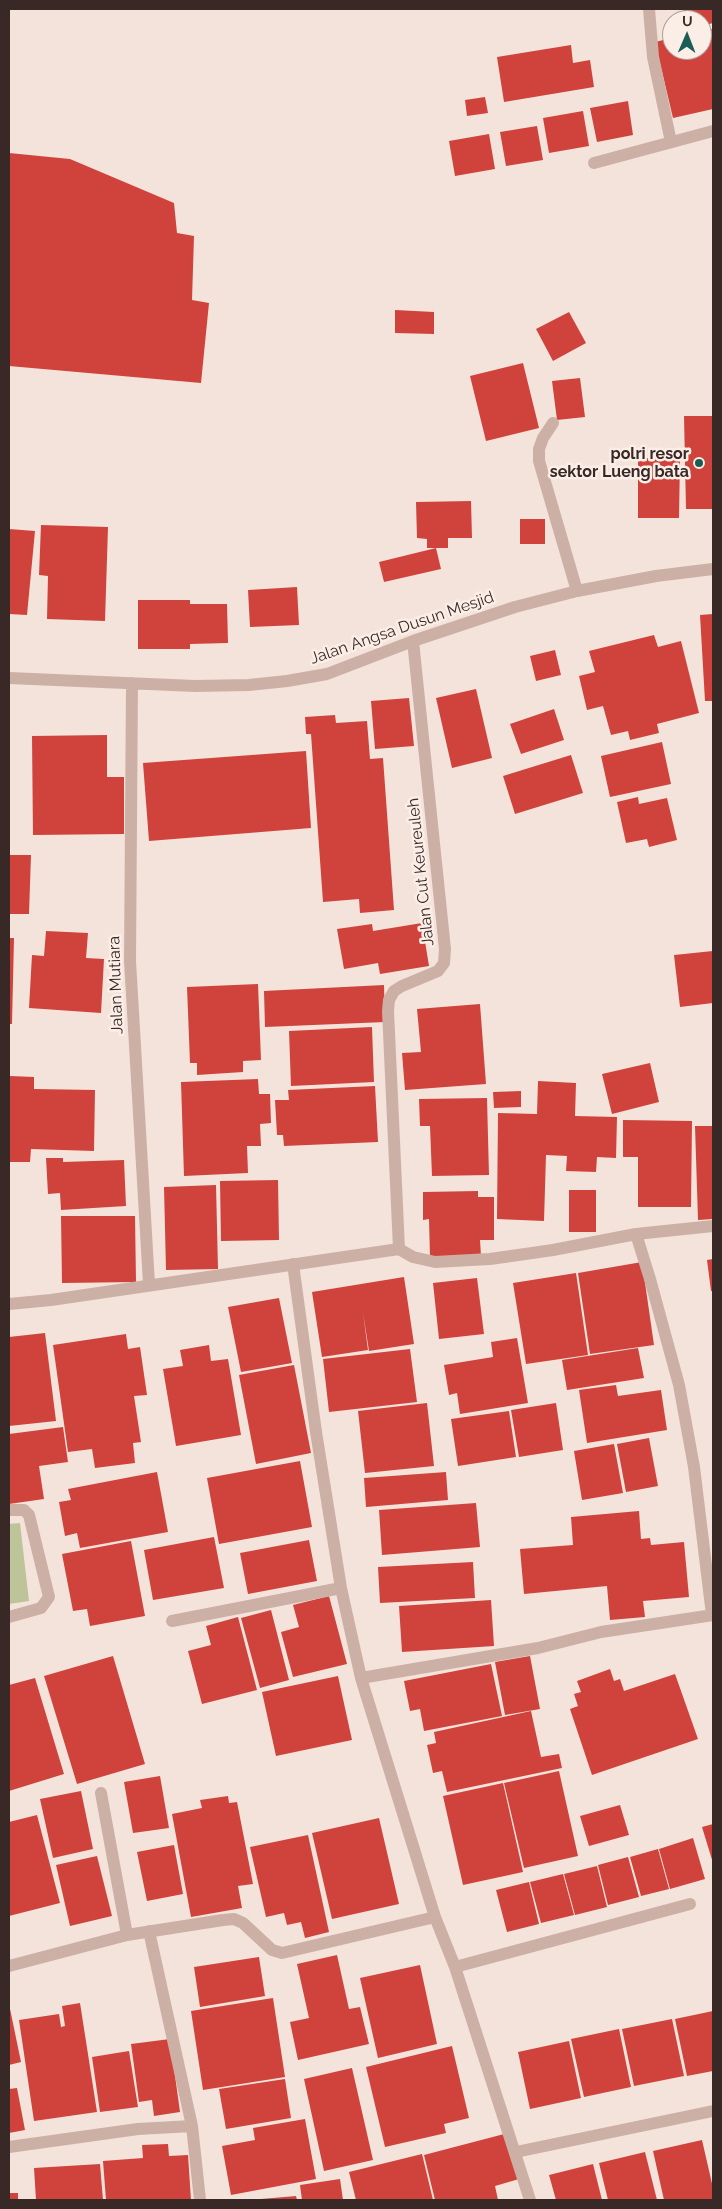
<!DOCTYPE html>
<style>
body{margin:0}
#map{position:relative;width:722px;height:2209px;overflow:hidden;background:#f4e3da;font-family:Raleway,sans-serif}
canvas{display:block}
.frame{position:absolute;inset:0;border:10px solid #382927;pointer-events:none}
.north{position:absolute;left:662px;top:10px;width:50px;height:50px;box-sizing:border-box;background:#fbeee7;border:1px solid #ad9f9a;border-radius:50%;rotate:1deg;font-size:14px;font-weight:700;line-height:20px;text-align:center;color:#382927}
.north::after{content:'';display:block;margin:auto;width:18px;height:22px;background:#195d54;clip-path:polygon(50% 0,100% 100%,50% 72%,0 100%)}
</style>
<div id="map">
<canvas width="722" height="2209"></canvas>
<div class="frame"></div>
<div class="north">U</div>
</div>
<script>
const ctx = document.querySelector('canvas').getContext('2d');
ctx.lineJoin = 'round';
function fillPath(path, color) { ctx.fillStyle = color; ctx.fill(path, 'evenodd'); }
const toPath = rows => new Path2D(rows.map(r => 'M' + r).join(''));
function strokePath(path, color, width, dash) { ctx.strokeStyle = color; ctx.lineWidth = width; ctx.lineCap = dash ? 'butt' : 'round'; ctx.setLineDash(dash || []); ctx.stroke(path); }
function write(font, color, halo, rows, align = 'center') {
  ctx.font = font + ' Raleway,sans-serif'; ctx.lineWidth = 5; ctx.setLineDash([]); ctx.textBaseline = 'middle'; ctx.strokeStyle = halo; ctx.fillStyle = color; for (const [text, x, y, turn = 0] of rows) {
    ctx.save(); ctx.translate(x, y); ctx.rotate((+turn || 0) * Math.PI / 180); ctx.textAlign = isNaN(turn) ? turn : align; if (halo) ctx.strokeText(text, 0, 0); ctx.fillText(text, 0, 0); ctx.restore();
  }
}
fillPath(toPath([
 [20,1523,29,1601,9,1604,9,1524]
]), '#bec499');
fillPath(toPath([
 [683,9,713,9,713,23,702,26,702,20,686,20],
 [713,29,713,109,673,118,655,42,672,38,672,50,702,50,702,31],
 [571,45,573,63,590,60,594,87,504,102,497,57],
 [485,97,488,113,467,116,465,100],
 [628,101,633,135,597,142,590,108],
 [583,111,589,146,549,153,543,118],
 [537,126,543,160,506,166,500,132],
 [489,134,495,169,455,176,449,141],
 [9,153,70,159,174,203,177,233,194,236,192,300,209,303,201,383,9,366],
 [395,310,434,312,434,334,395,333],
 [569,312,586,343,553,361,536,329],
 [523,363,539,428,486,441,470,376],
 [580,378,585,417,557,420,552,381],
 [684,416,713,416,713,509,686,509],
 [638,458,680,458,679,518,638,518],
 [471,501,472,538,448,538,448,548,427,548,427,539,417,538,416,502],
 [520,519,545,519,545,544,520,544],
 [41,525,108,527,105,621,47,619,48,576,39,575],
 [9,529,35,531,27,615,9,614],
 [436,548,441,569,384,582,379,562],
 [297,587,299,625,250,627,248,590],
 [138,600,190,600,190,604,227,604,228,643,190,644,190,649,138,649],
 [713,614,713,701,705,701,700,615],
 [654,635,658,647,681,641,699,713,657,724,659,733,630,740,628,731,611,735,603,706,587,710,579,676,595,672,589,651],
 [555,650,561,675,536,681,530,656],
 [476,689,492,758,452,768,436,698],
 [409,698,414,746,375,749,371,701],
 [554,709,564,740,521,754,510,724],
 [335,715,336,723,367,721,370,759,383,758,394,910,360,913,359,899,323,902,311,734,306,734,305,717],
 [107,735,107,777,124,777,124,834,33,835,32,736],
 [662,742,671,784,610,797,601,756],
 [306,751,311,828,149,841,143,763],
 [571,755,583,793,515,814,503,776],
 [638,797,639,804,667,798,677,840,649,847,647,839,626,843,617,802],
 [9,855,31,855,29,914,9,914],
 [422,923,429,966,380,974,378,963,344,969,337,929,372,924,373,931],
 [46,931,88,933,86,958,104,959,101,1013,29,1008,32,955,44,956],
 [9,938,14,938,12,1024,9,1024],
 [713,951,713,1003,680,1007,674,955],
 [258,984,261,1060,243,1061,243,1072,197,1075,197,1063,190,1063,187,987],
 [384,985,385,1022,265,1027,264,991],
 [480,1004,486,1084,405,1090,402,1053,421,1052,417,1009],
 [372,1027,374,1082,291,1086,289,1031],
 [650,1063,659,1102,612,1114,602,1074],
 [10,1076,34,1077,34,1089,95,1090,94,1151,31,1149,30,1162,9,1162],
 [258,1079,259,1094,270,1094,271,1123,260,1124,261,1146,247,1146,248,1173,184,1176,181,1082],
 [538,1081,576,1083,575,1116,617,1117,616,1158,597,1157,596,1172,566,1171,567,1156,546,1155,544,1221,497,1219,498,1113,537,1114],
 [375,1086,378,1142,284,1146,283,1135,277,1135,275,1100,289,1100,288,1090],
 [521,1091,521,1107,494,1108,493,1092],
 [487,1098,489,1175,432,1176,430,1126,420,1126,419,1099],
 [623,1120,692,1121,691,1207,638,1207,638,1157,623,1157],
 [695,1126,713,1126,713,1219,698,1220],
 [46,1158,63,1158,63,1162,124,1160,126,1206,61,1210,60,1193,48,1194],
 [278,1180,279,1240,221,1241,220,1181],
 [216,1185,218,1269,166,1270,164,1187],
 [569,1190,596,1190,596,1232,569,1232],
 [478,1191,478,1197,494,1197,494,1240,480,1240,481,1256,430,1257,429,1219,423,1220,423,1192],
 [61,1216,135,1216,136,1282,62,1283],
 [713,1259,713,1291,711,1291,707,1260],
 [642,1262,654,1345,590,1354,578,1273],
 [576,1273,588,1355,526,1364,513,1283],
 [404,1277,414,1344,369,1351,363,1313,368,1350,322,1357,312,1292],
 [477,1278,484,1334,439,1339,433,1283],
 [279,1298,292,1363,241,1372,228,1307],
 [45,1333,56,1421,9,1426,9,1337],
 [126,1334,128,1349,140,1347,147,1395,134,1396,141,1442,133,1443,135,1463,95,1468,92,1449,68,1452,53,1345],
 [517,1338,528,1403,460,1414,457,1393,449,1395,444,1365,493,1357,491,1342],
 [209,1345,211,1361,228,1359,241,1435,176,1446,163,1369,183,1366,180,1350],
 [638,1348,644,1378,567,1390,562,1360],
 [410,1349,417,1402,329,1412,323,1359],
 [294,1365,311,1453,256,1464,239,1375],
 [616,1385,618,1396,661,1390,667,1430,587,1443,579,1390],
 [427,1403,434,1466,365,1473,358,1411],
 [556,1403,563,1450,519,1457,511,1410],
 [509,1411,516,1457,458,1466,451,1419],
 [63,1427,68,1462,39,1466,44,1499,9,1504,9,1434],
 [649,1438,658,1486,626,1492,617,1444],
 [614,1444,623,1493,582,1500,574,1451],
 [300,1461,312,1527,219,1544,207,1478],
 [157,1472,168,1532,80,1548,77,1533,65,1536,59,1502,71,1500,68,1489],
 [446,1472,448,1500,366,1507,364,1478],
 [476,1503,480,1547,382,1555,379,1510],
 [639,1511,641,1539,650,1538,651,1545,684,1542,689,1597,643,1601,645,1617,610,1620,607,1586,524,1594,520,1549,573,1545,571,1517],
 [214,1537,224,1588,153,1600,144,1550],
 [309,1540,317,1581,248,1594,240,1553],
 [131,1541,145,1616,90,1626,87,1609,73,1611,62,1554],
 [473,1562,475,1598,380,1603,378,1567],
 [329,1596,347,1664,293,1677,281,1632,299,1627,293,1605],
 [491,1600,494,1646,402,1652,399,1606],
 [271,1610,289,1680,260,1688,241,1618],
 [238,1617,257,1690,202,1704,188,1651,211,1645,206,1626],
 [113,1656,145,1764,77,1784,44,1676],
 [530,1656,540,1709,505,1715,495,1662],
 [491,1664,502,1716,424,1731,420,1709,410,1711,404,1681],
 [610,1669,614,1681,620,1679,624,1691,675,1674,698,1739,592,1775,570,1709,578,1706,574,1694,581,1692,577,1681],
 [338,1676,352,1740,276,1756,262,1692],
 [35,1678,64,1774,9,1791,9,1685],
 [531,1711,541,1757,559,1754,562,1768,447,1792,442,1771,433,1773,427,1745,436,1743,434,1732],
 [559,1771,578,1856,524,1868,504,1783],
 [160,1776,169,1828,133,1833,124,1782],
 [503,1783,523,1872,463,1885,443,1796],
 [81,1791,93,1849,53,1858,40,1799],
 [228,1796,229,1803,237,1802,253,1884,238,1886,242,1908,191,1917,172,1814,202,1808,200,1800],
 [620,1805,629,1835,589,1846,580,1816],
 [37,1815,60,1903,9,1916,9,1822],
 [379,1818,399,1904,332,1919,312,1833],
 [713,1824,713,1863,702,1827],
 [308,1835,329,1932,305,1938,301,1922,287,1925,284,1913,266,1917,250,1847],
 [693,1838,705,1879,670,1889,659,1849],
 [174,1845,183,1894,147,1901,137,1852],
 [658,1849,669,1889,641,1896,630,1857],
 [97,1856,112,1916,70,1926,56,1865],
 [628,1857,639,1897,608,1905,598,1865],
 [597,1866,607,1907,575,1915,564,1874],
 [563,1874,574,1915,541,1923,530,1882],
 [529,1882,539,1924,507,1932,496,1890],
 [337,1955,349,2009,360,2007,369,2044,298,2060,290,2022,309,2018,297,1964],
 [259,1957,265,1996,200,2007,194,1967],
 [420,1965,437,2044,378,2058,360,1978],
 [273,1998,285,2077,203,2090,191,2011],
 [80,2003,97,2112,34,2121,19,2020,59,2014,61,2027,65,2026,62,2006],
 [9,2004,21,2062,9,2065],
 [713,2011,713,2071,687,2076,675,2019],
 [672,2019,684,2076,634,2086,622,2029],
 [619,2029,631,2087,584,2097,571,2039],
 [170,2039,180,2112,154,2116,152,2100,139,2102,131,2044],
 [569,2041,581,2098,530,2109,518,2052],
 [452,2046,469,2118,444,2124,446,2133,385,2147,366,2067],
 [129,2051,138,2107,100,2112,92,2057],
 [352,2068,373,2160,324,2171,304,2079],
 [285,2079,291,2118,226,2129,219,2089],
 [17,2088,25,2130,9,2133,9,2089],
 [305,2119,316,2179,231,2195,222,2146,255,2140,253,2128],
 [508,2133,519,2179,495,2186,498,2200,435,2200,424,2155],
 [702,2140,713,2188,713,2200,664,2200,653,2151],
 [168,2144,169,2156,188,2155,191,2200,106,2200,103,2161,143,2158,142,2145],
 [645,2152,657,2200,608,2200,599,2163],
 [422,2154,433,2200,356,2200,349,2172],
 [100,2164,103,2200,36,2200,34,2168],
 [593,2164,602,2200,556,2200,549,2175],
 [340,2179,343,2200,302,2200,300,2185],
 [9,2193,18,2193,18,2200,9,2200],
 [296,2196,297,2200,261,2200,261,2199]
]), '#d0433c');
strokePath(toPath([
 [553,423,543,438,539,449,539,461,577,591]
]), '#cdb0a5', 12);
strokePath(toPath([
 [649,9,653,57,671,142],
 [594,163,713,131],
 [9,678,195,686,249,685,287,681,327,674,413,641,515,607,577,591,656,576,713,569],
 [132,683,130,961,149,1284],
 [636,1234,650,1279,679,1385,694,1467,712,1615],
 [399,1249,388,1011,389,1000,394,991,402,986,438,971,444,963,445,949,413,641],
 [293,1264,316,1432,341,1588,361,1678,435,1917,455,1967,530,2200],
 [9,1304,51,1300,399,1249,413,1257,435,1262,490,1259,553,1250,636,1234,713,1226],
 [9,1510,24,1510,29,1515,49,1597,41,1608,9,1617],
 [172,1621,341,1588],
 [361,1678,538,1648,601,1632,713,1615],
 [101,1793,127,1935],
 [149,1931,192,2126,200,2200],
 [9,1966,127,1935,223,1920,234,1919,243,1923,272,1950,282,1953,435,1917],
 [455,1967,690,1904],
 [9,2147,138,2129,192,2126],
 [516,2152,713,2111]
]), '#cdb0a5', 12);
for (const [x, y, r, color] of [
 [699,463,5,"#195d54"]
]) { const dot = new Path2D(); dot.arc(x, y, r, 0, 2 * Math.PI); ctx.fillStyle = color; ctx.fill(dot); strokePath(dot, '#fbeee7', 2); }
write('bold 16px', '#382927', '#fbeee7', [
 ["polri resor",689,454],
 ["sektor Lueng bata",689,472]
], 'right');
write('16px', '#382927', '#fbeee7', [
 ["Jalan Angsa Dusun Mesjid",402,628,-19],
 ["Jalan Cut Keureuleh",421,872,-96],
 ["Jalan Mutiara",116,985,-92]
]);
</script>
